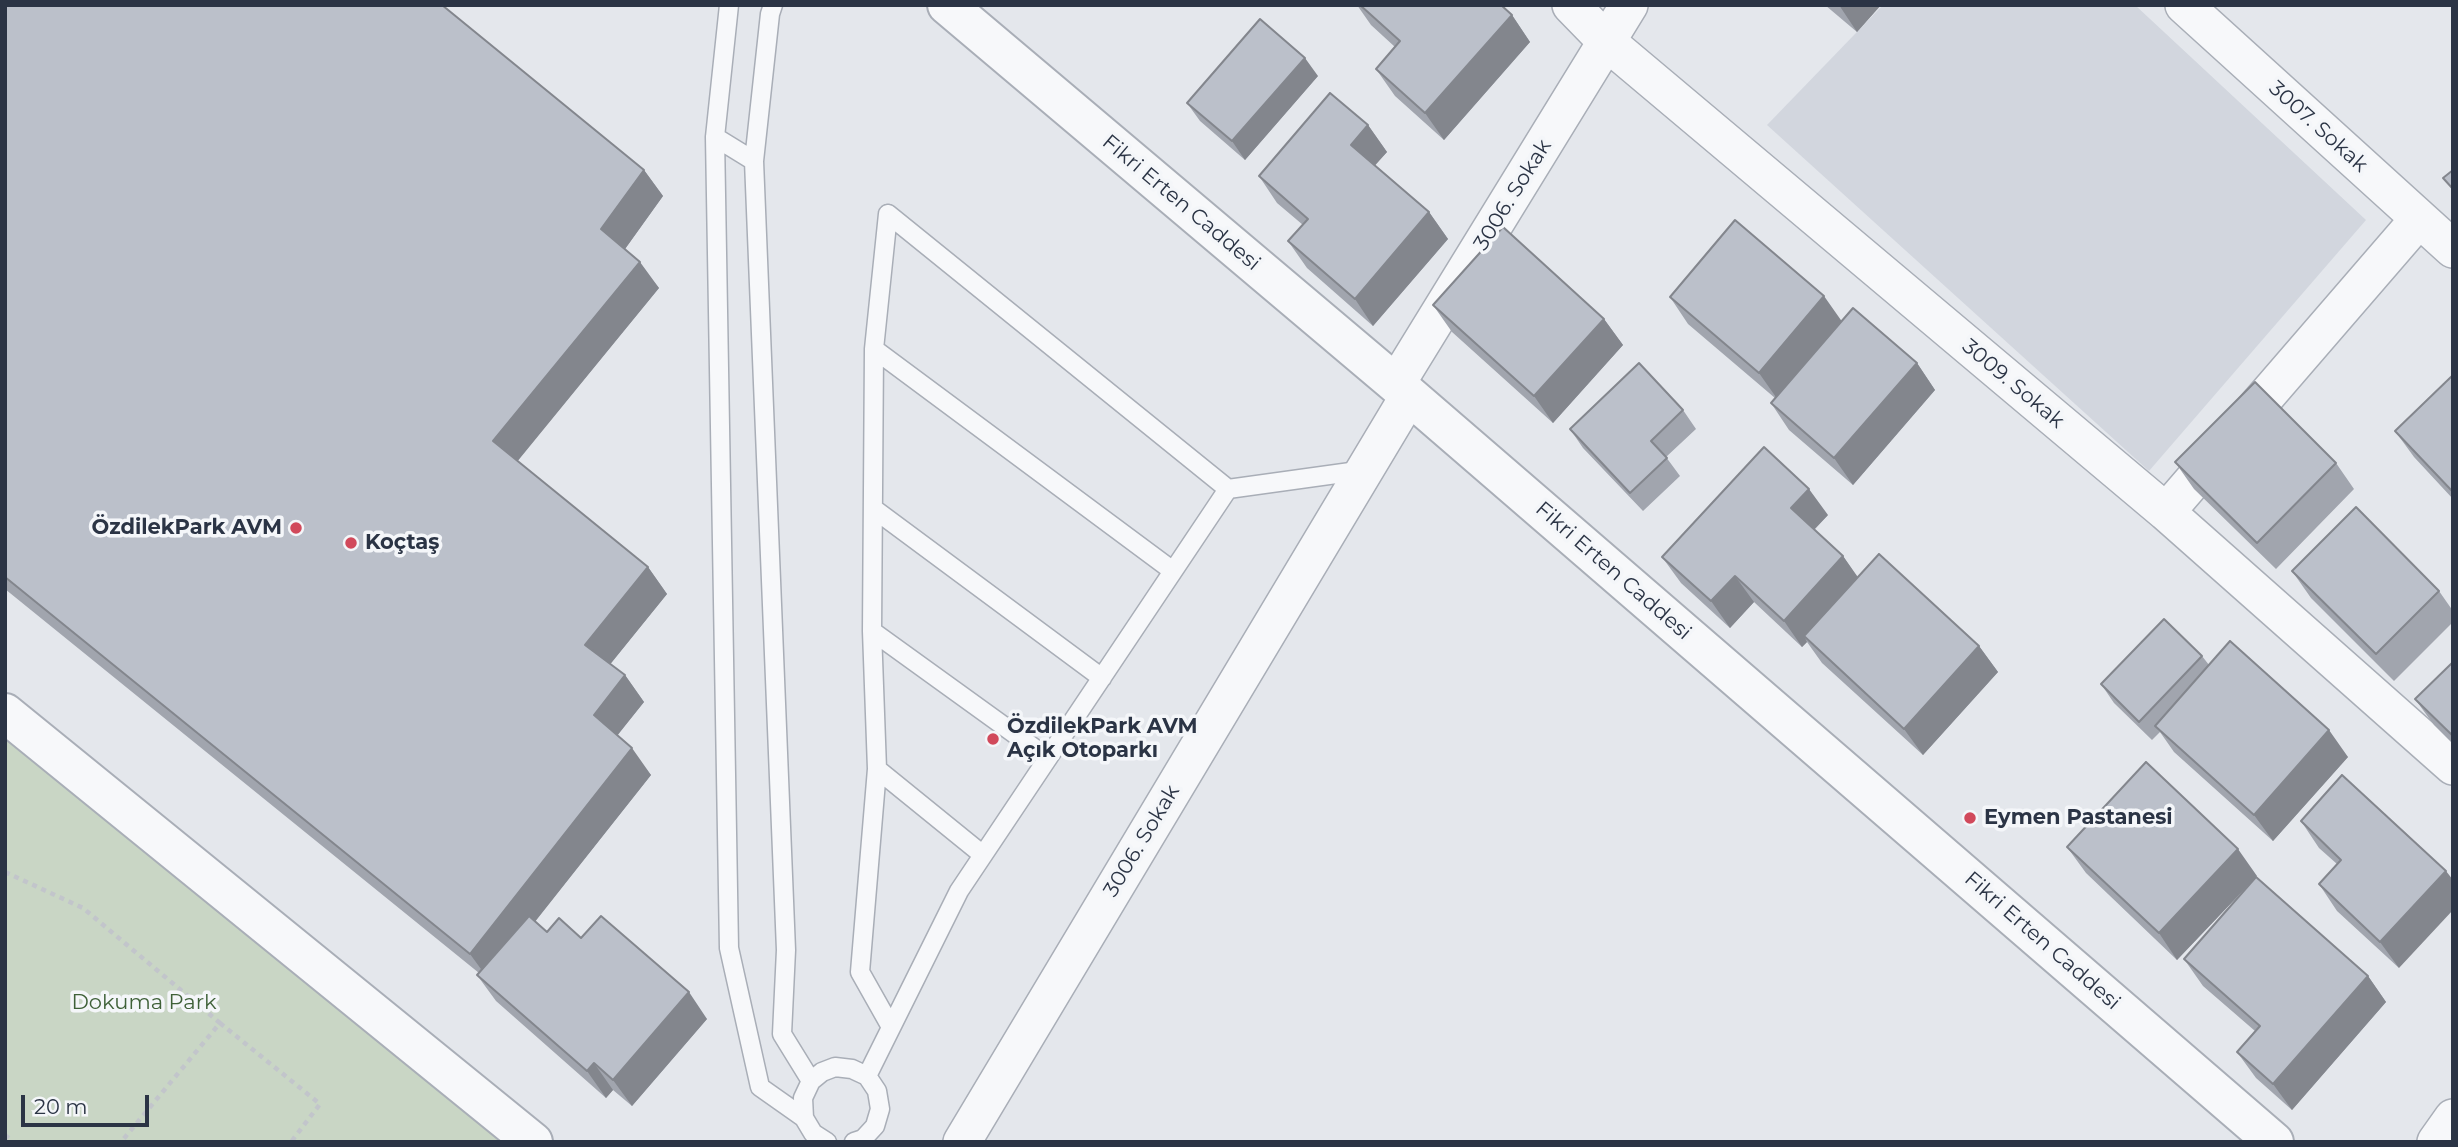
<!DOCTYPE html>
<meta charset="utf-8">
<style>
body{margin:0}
#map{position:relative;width:2458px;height:1147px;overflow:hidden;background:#e4e7ec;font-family:Montserrat,sans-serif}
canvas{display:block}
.frame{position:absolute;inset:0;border:7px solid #2b3445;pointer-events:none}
.scale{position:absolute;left:21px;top:1095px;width:128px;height:32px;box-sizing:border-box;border:4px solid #2b3445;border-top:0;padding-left:9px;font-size:21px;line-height:24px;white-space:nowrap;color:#2b3445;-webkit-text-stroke:5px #f4f6f9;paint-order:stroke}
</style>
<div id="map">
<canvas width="2458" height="1147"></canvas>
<div class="frame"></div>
<div class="scale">20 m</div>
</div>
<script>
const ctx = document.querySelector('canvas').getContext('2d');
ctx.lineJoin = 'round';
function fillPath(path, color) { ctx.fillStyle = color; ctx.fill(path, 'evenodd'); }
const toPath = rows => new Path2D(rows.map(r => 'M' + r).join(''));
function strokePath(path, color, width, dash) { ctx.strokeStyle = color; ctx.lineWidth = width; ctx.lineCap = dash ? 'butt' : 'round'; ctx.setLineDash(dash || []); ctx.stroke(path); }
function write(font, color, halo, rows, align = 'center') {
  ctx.font = font + ' Montserrat,sans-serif'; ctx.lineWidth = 7; ctx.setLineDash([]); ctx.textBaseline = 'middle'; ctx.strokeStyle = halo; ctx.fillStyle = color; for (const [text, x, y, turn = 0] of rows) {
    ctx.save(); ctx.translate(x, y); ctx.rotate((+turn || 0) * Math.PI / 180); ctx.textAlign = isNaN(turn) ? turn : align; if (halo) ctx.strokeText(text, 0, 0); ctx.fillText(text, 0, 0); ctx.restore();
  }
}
fillPath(toPath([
 [1883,5,2135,5,2366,220,2149,471,1767,125]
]), '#d2d6de');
fillPath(toPath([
 [5,711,536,1142,5,1142]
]), '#c9d6c5');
const service = toPath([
 [729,5,715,137,729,948,760,1087,804,1118],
 [773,5,770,14,754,161,786,950,782,1034,811,1081],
 [715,137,754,161],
 [888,214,874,349,872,631,877,769,860,972,891,1027],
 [874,349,1173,571],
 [1228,489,1365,470],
 [874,509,1102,678],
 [872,631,1048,758],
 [877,769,983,855],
 [867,1076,959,891,1228,489,888,214],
 [827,1142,813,1133,804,1118,803,1098,811,1081,822,1072,835,1067,852,1069,867,1076,877,1091,880,1109,875,1126,863,1139,854,1142]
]);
const minor = toPath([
 [1571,5,1607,42,2166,512,2453,766],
 [2184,5,2453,249],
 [1396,384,1629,5],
 [2166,512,2419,219],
 [962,1142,1409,396],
 [2436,1142,2453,1118]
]);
const tertiary = toPath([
 [947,5,1396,384,2274,1142],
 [5,713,533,1142]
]);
strokePath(service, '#a9aeb7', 21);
strokePath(minor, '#a9aeb7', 40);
strokePath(tertiary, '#a9aeb7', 42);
strokePath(toPath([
 [5,872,83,908,220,1023,121,1142],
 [220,1023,320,1104,291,1142],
 [5,1135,13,1142]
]), '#c2c5cb', 4.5, [5, 5]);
strokePath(service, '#f7f8fa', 18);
strokePath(minor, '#f7f8fa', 37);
strokePath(tertiary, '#f7f8fa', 38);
fillPath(toPath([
 [5,5,644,170,663,196,625,249,659,288,517,461,648,567,667,594,610,664,625,675,644,702,617,735,651,775,535,921,547,932,581,938,707,1019,632,1106,613,1090,606,1098,496,1001,477,975,479,973,5,589],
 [1357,5,1501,5,1512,15,1530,42,1444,140,1395,96,1376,69,1395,47,1371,25],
 [1825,5,1881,5,1857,32],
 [1318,76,1245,160,1200,121,1187,103],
 [1368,125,1387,152,1375,165,1429,212,1448,239,1373,326,1307,268,1288,241,1303,225,1277,203,1259,176],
 [1670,297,1841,321,1917,363,1935,390,1853,485,1789,430,1771,403,1775,398,1688,324],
 [1433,305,1604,319,1623,345,1553,423,1452,332],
 [2453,375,2453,499,2414,457,2395,431],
 [1683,410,1696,429,1666,457,1680,476,1643,511,1583,448,1570,429],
 [2175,462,2336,463,2354,489,2276,569,2194,489],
 [1828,515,1814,530,1843,556,1857,577,1979,646,1998,672,1923,755,1822,663,1807,642,1802,647,1754,602,1730,628,1681,583,1662,557],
 [2292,571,2439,591,2453,611,2453,622,2394,681,2311,598],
 [2202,656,2209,665,2348,757,2273,841,2174,752,2160,732,2152,740,2114,703,2101,684],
 [2453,662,2453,744,2434,725,2415,699],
 [2342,775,2399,968,2337,911,2319,884,2337,864,2319,848,2301,821],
 [2067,847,2257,876,2177,960,2086,873],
 [2184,959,2368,976,2386,1002,2292,1110,2256,1078,2237,1052,2255,1031,2203,986]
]), '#a1a5ae');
fillPath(toPath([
 [1839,5,1881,5,1857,32],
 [1512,15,1530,42,1444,140,1425,113],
 [1305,58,1318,76,1245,160,1232,141],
 [1368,125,1387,152,1370,171,1351,145],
 [644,170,663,196,620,256,601,229],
 [1429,212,1448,239,1373,326,1355,299],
 [640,262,659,288,512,468,493,441],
 [1824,296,1843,323,1778,400,1759,373],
 [1604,319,1623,345,1553,423,1534,396],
 [1917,363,1935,390,1853,485,1834,458],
 [1809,489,1828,515,1809,535,1791,508],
 [1843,556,1862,583,1804,636,1807,642,1802,647,1784,621],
 [648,567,667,594,604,672,585,645],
 [1735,576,1754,602,1730,628,1711,601],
 [1979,646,1998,672,1923,755,1904,729],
 [625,675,644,702,613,741,594,715],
 [2329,730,2348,757,2273,841,2254,815],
 [632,748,651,775,489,980,470,954],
 [2238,849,2257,876,2177,960,2159,933],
 [2446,871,2453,880,2453,910,2399,968,2380,942],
 [2368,976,2386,1002,2292,1110,2273,1084],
 [689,992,707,1019,632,1106,613,1080],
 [594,1063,613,1090,606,1098,587,1071]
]), '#83868d');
const building = toPath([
 [5,5,442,5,644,170,601,229,640,262,493,441,648,567,585,645,625,675,594,715,632,748,470,954,5,577,5,5],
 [1360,5,1501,5,1512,15,1425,113,1376,69,1400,41,1360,5],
 [1260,19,1305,58,1232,141,1187,103,1260,19],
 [1330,93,1368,125,1351,145,1429,212,1355,299,1288,241,1308,219,1259,176,1330,93],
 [2453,170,2453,189,2443,178,2453,170],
 [1735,220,1824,296,1759,373,1670,297,1735,220],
 [1503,227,1604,319,1534,396,1433,305,1503,227],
 [1853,308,1917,363,1834,458,1771,403,1853,308],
 [1639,363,1683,410,1651,441,1667,458,1630,493,1570,429,1639,363],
 [2453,375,2453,492,2395,431,2453,375],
 [2255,382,2336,463,2257,543,2175,462,2255,382],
 [1764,447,1809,489,1791,508,1843,556,1784,621,1735,576,1711,601,1662,557,1764,447],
 [2356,507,2439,591,2376,654,2292,571,2356,507],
 [1879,554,1979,646,1904,729,1804,636,1879,554],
 [2164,619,2202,656,2139,722,2101,684,2164,619],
 [2230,641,2329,730,2254,815,2155,726,2230,641],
 [2453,662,2453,736,2415,699,2453,662],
 [2146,762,2238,849,2159,933,2067,847,2146,762],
 [2342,775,2446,871,2380,942,2319,884,2341,860,2301,821,2342,775],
 [2256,877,2368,976,2273,1084,2237,1052,2260,1026,2184,959,2256,877],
 [529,916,547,932,559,918,581,938,601,916,689,992,613,1080,594,1063,587,1071,477,975,529,916]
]);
fillPath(building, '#bbc0ca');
strokePath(building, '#83868d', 2);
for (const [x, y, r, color] of [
 [296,528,7,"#d1495b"],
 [351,543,7,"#d1495b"],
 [993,739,7,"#d1495b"],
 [1970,818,7,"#d1495b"]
]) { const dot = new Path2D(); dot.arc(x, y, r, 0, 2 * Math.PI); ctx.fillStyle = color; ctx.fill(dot); strokePath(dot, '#f4f6f9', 2.5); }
write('21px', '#2b3445', '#f4f6f9', [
 ["3007. Sokak",2318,127,42],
 ["3006. Sokak",1513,195,-58],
 ["Fikri Erten Caddesi",1181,203,40],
 ["3009. Sokak",2013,384,40],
 ["Fikri Erten Caddesi",1613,571,41],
 ["3006. Sokak",1142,841,-59],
 ["Fikri Erten Caddesi",2042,941,41]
]);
write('bold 21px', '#2b3445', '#f4f6f9', [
 ["ÖzdilekPark AVM",282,528,"right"],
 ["Koçtaş",365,543],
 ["ÖzdilekPark AVM",1007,727],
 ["Açık Otoparkı",1007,751],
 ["Eymen Pastanesi",1984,818]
], 'left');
write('21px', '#3f6138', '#f4f6f9', [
 ["Dokuma Park",144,1003]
]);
</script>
